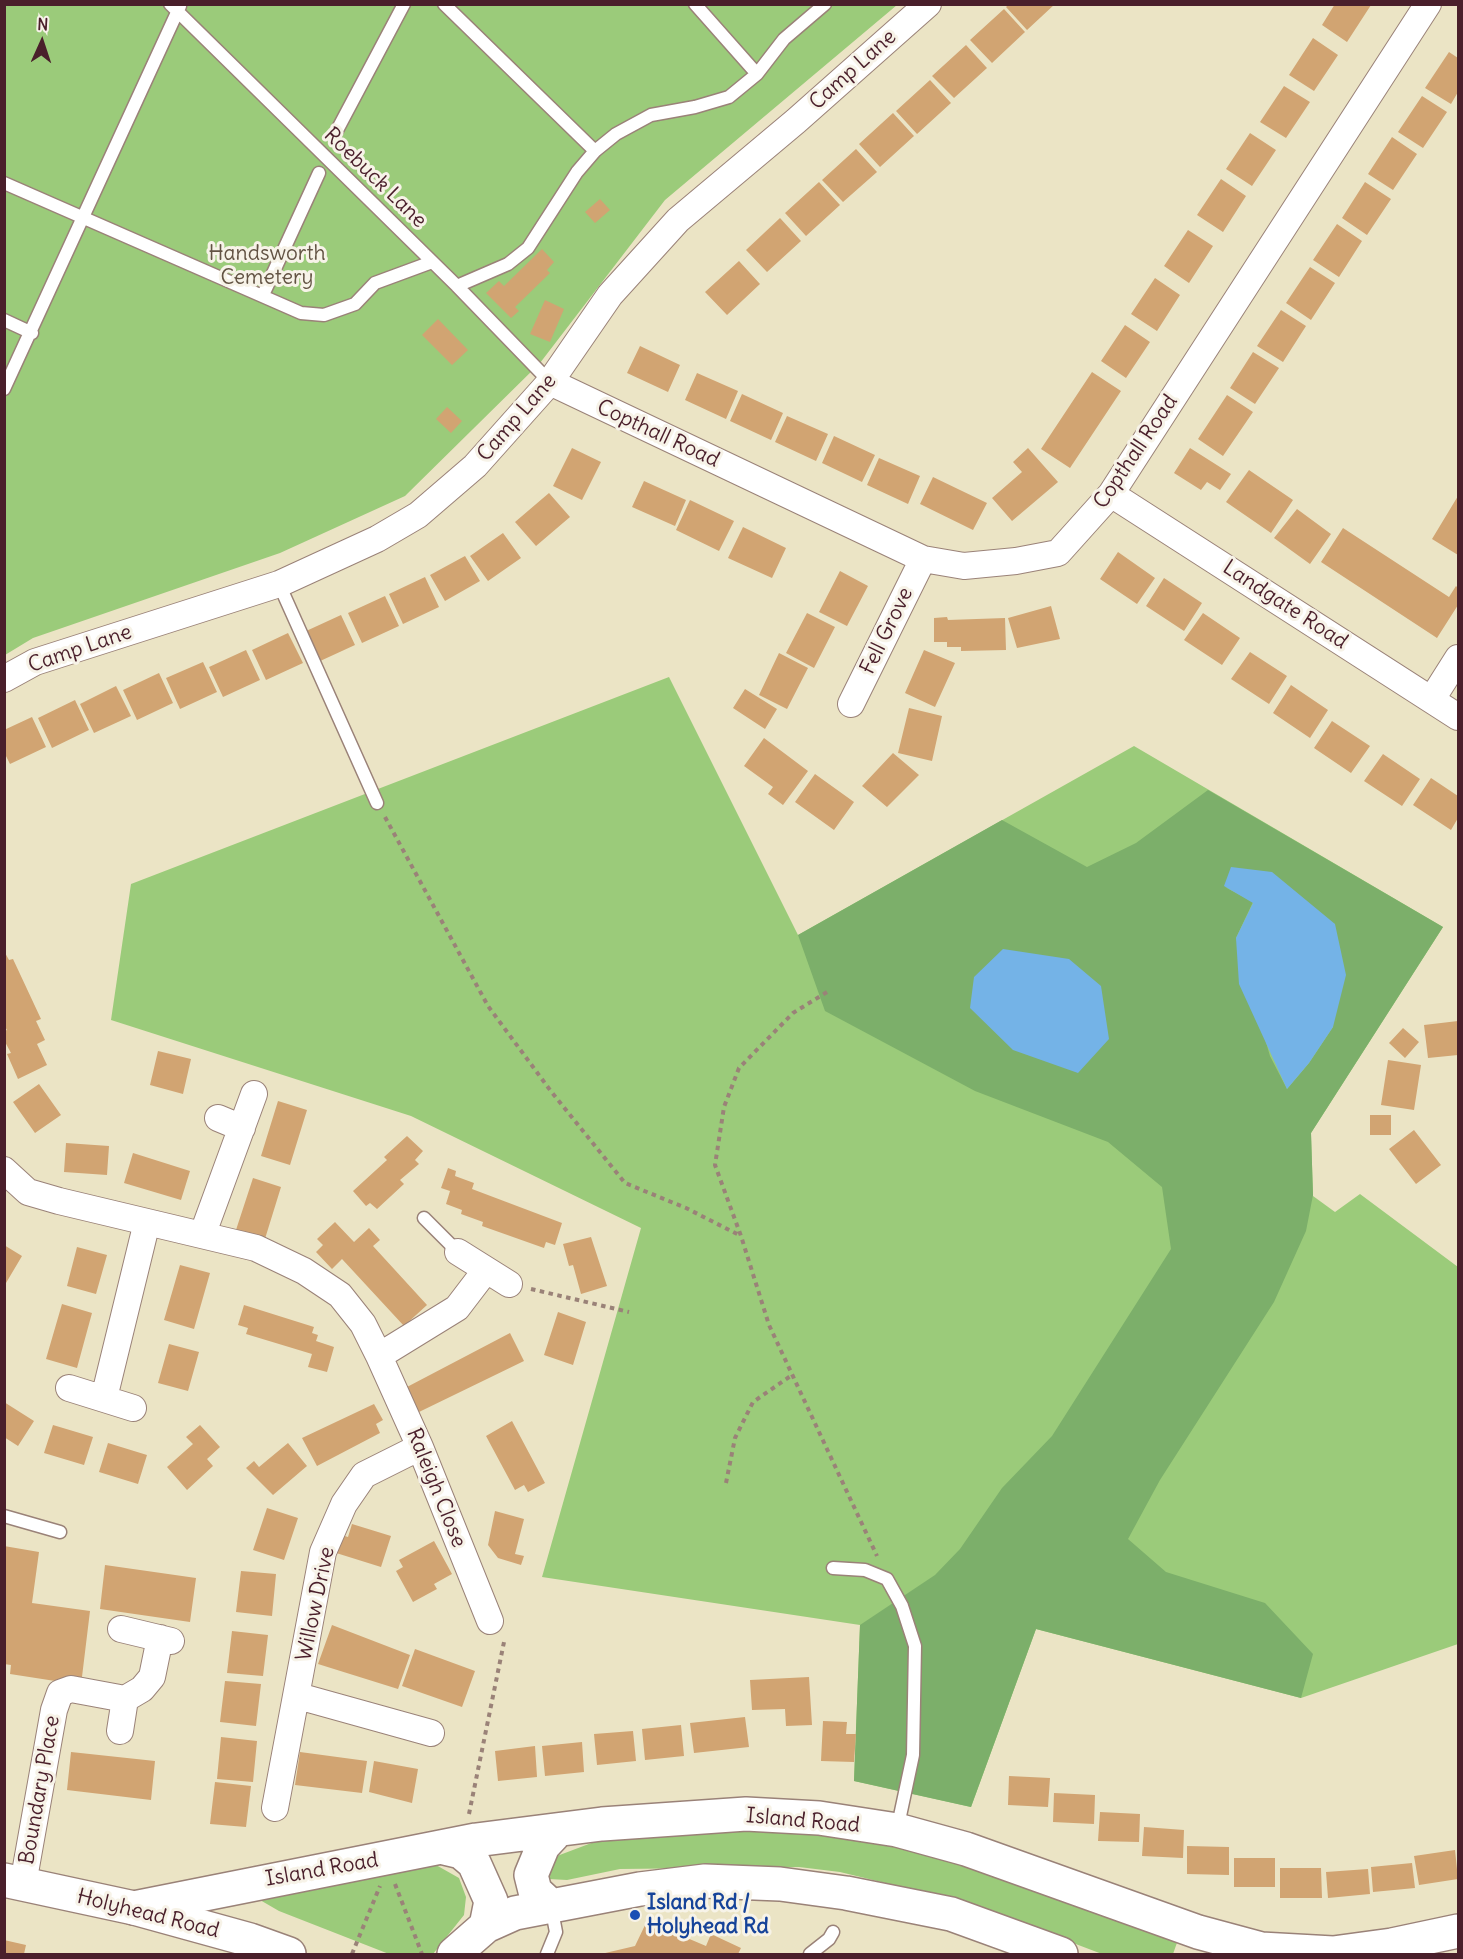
<!DOCTYPE html>
<style>
body{margin:0}
#map{position:relative;width:1463px;height:1959px;overflow:hidden;background:#ebe4c5;font-family:Delius,sans-serif}
canvas{display:block}
.frame{position:absolute;inset:0;border:6px solid #4a1f2b;pointer-events:none}
.north{position:absolute;left:12px;top:12px;width:60px;height:60px;-webkit-text-stroke:4px #f7f3e8;paint-order:stroke;rotate:3deg;font-size:16px;font-weight:700;line-height:24px;text-align:center;color:#4a1f2b}
.north::after{content:'';display:block;margin:auto;width:21px;height:27px;background:#4a1f2b;clip-path:polygon(50% 0,100% 100%,50% 72%,0 100%)}
</style>
<div id="map">
<canvas width="1463" height="1959"></canvas>
<div class="frame"></div>
<div class="north">N</div>
</div>
<script>
const ctx = document.querySelector('canvas').getContext('2d');
ctx.lineJoin = 'round';
function fillPath(path, color) { ctx.fillStyle = color; ctx.fill(path, 'evenodd'); }
const toPath = rows => new Path2D(rows.map(r => 'M' + r).join(''));
function strokePath(path, color, width, dash) { ctx.strokeStyle = color; ctx.lineWidth = width; ctx.lineCap = dash ? 'butt' : 'round'; ctx.setLineDash(dash || []); ctx.stroke(path); }
function write(font, color, halo, rows, align = 'center') {
  ctx.font = font + ' Delius,sans-serif'; ctx.lineWidth = 6; ctx.setLineDash([]); ctx.textBaseline = 'middle'; ctx.strokeStyle = halo; ctx.fillStyle = color; for (const [text, x, y, turn = 0] of rows) {
    ctx.save(); ctx.translate(x, y); ctx.rotate((+turn || 0) * Math.PI / 180); ctx.textAlign = isNaN(turn) ? turn : align; if (halo) ctx.strokeText(text, 0, 0); ctx.fillText(text, 0, 0); ctx.restore();
  }
}
fillPath(toPath([
 [5,5,897,5,665,200,540,363,405,496,280,553,33,638,5,655],
 [669,677,798,935,1134,746,1443,927,1311,1133,1313,1196,1335,1212,1360,1194,1458,1267,1458,1644,1301,1698,1036,1629,971,1807,854,1781,860,1625,542,1577,641,1228,411,1116,111,1020,131,884],
 [757,1823,892,1840,1179,1937,1173,1954,1102,1954,968,1903,840,1872,799,1867,620,1869,567,1880,549,1879,548,1863,557,1856,610,1836],
 [436,1865,459,1878,466,1897,464,1915,433,1954,389,1954,279,1911,260,1900]
]), '#9bcb7a');
fillPath(toPath([
 [1208,790,1443,927,1311,1133,1313,1195,1306,1231,1274,1302,1160,1480,1128,1539,1166,1572,1265,1603,1313,1654,1301,1698,1036,1629,971,1807,854,1781,860,1625,935,1575,960,1549,1002,1488,1052,1436,1171,1249,1162,1187,1108,1142,975,1091,825,1011,798,935,1002,820,1087,867,1136,843],
 [1225,887,1335,924,1333,1027,1309,1063,1287,1089,1270,1056,1236,938,1253,902]
]), '#7caf6a');
fillPath(toPath([
 [1231,867,1272,872,1335,924,1346,975,1333,1027,1309,1063,1287,1089,1239,984,1236,938,1253,903,1224,886],
 [1003,949,1069,959,1101,986,1109,1039,1078,1073,1013,1050,970,1008,974,977]
]), '#74b3e7');
fillPath(toPath([
 [1009,4,1055,4,1027,30,1006,7],
 [1335,4,1371,5,1347,42,1322,25],
 [1004,9,1025,32,992,63,970,40],
 [1313,38,1338,55,1314,91,1289,75],
 [966,45,987,68,954,98,932,76],
 [1449,52,1458,58,1458,92,1451,104,1425,88],
 [930,80,951,103,917,134,896,111],
 [1284,86,1310,102,1286,138,1260,122],
 [1422,96,1447,112,1423,148,1398,132],
 [893,113,914,136,880,167,859,144],
 [1250,133,1276,150,1252,186,1226,169],
 [1392,137,1417,154,1393,190,1368,174],
 [856,149,877,172,843,202,822,180],
 [1221,179,1246,196,1223,232,1197,215],
 [819,182,840,205,806,236,785,213],
 [1365,182,1391,199,1367,235,1342,218],
 [600,199,610,210,595,223,585,212],
 [780,218,801,241,767,272,746,250],
 [1337,224,1362,241,1339,277,1313,260],
 [1188,230,1213,246,1189,283,1164,266],
 [542,249,554,262,547,270,550,273,515,307,519,311,511,318,486,293,499,281,504,286],
 [739,261,760,284,727,315,705,292],
 [1310,267,1335,283,1311,320,1286,303],
 [1155,278,1180,295,1157,331,1131,314],
 [545,300,564,309,550,342,530,334],
 [1281,310,1306,326,1283,362,1257,346],
 [438,319,468,350,452,365,422,335],
 [1125,325,1150,342,1126,378,1101,361],
 [640,346,680,365,668,392,627,373],
 [1253,352,1279,368,1255,404,1230,388],
 [1092,372,1121,391,1070,468,1041,449],
 [697,373,738,391,726,419,685,400],
 [742,394,783,413,771,440,730,421],
 [1227,395,1253,412,1223,456,1198,439],
 [447,407,462,421,451,433,436,419],
 [787,416,828,434,816,461,775,442],
 [834,436,875,455,862,482,822,463],
 [572,448,601,462,582,500,553,486],
 [1028,448,1058,482,1012,521,992,498,1022,472,1013,462],
 [1190,448,1231,474,1220,490,1207,482,1201,490,1174,473],
 [879,458,920,476,908,504,867,485],
 [1249,470,1293,500,1271,533,1226,502],
 [933,477,987,503,973,530,920,504],
 [644,481,686,500,675,526,632,507],
 [549,493,570,517,536,546,515,522],
 [1458,496,1458,555,1432,539],
 [690,500,734,521,719,551,676,530],
 [1297,509,1331,534,1310,564,1274,538],
 [743,527,786,548,772,578,728,558],
 [1343,528,1449,597,1456,586,1458,588,1458,605,1437,638,1321,562],
 [503,533,521,558,488,581,470,556],
 [1118,552,1155,578,1137,604,1100,579],
 [465,556,480,581,445,601,430,575],
 [840,571,868,586,847,626,819,612],
 [425,577,439,607,403,624,389,594],
 [1164,578,1202,603,1184,631,1146,606],
 [385,596,399,626,362,643,348,613],
 [1051,606,1060,639,1017,648,1008,618],
 [807,613,835,627,814,668,786,653],
 [1203,613,1240,638,1222,665,1184,640],
 [341,615,355,645,318,662,304,632],
 [947,617,948,620,1005,618,1006,650,961,651,961,647,947,647,947,642,934,642,934,618],
 [288,633,303,663,266,680,252,650],
 [246,650,260,680,223,697,209,667],
 [924,650,955,663,935,707,905,693],
 [1250,652,1287,676,1269,704,1231,679],
 [779,653,808,668,787,709,759,695],
 [203,662,217,692,180,709,166,678],
 [159,673,173,703,137,720,123,690],
 [1291,685,1328,710,1310,738,1273,713],
 [116,686,131,716,94,733,80,704],
 [745,689,777,709,765,729,733,708],
 [75,700,89,730,52,748,38,718],
 [909,708,942,716,932,761,898,753],
 [32,717,46,747,10,764,4,752,4,730],
 [1332,721,1370,746,1351,773,1314,748],
 [764,738,808,771,783,805,768,794,773,787,744,766],
 [893,753,919,775,887,807,862,786],
 [1383,754,1420,779,1402,806,1364,781],
 [815,774,854,802,834,830,795,802],
 [1431,778,1458,796,1458,818,1451,830,1413,805],
 [4,951,9,960,13,959,41,1019,36,1021,45,1040,37,1044,47,1065,18,1079,7,1054,11,1053,4,1040,4,1031,7,1030,4,1025],
 [1458,1021,1458,1055,1428,1058,1424,1025],
 [1403,1028,1419,1042,1405,1058,1389,1043],
 [158,1051,191,1059,183,1094,150,1085],
 [1388,1060,1421,1065,1414,1110,1381,1105],
 [39,1084,61,1115,35,1133,13,1102],
 [278,1101,307,1110,290,1165,261,1156],
 [1370,1115,1391,1115,1391,1135,1370,1135],
 [1414,1130,1441,1165,1416,1184,1389,1149],
 [407,1136,423,1151,415,1160,419,1164,400,1180,404,1184,377,1209,370,1203,366,1206,353,1191,387,1160,384,1157],
 [66,1143,109,1146,107,1175,64,1172],
 [133,1153,190,1171,181,1200,124,1183],
 [448,1168,456,1171,455,1176,474,1183,472,1189,562,1223,555,1245,546,1242,544,1248,482,1226,483,1222,461,1214,462,1210,446,1204,450,1191,441,1188],
 [253,1178,281,1187,264,1242,235,1233],
 [335,1222,354,1242,369,1228,380,1240,373,1246,427,1305,404,1326,342,1259,332,1269,316,1252,323,1245,317,1239],
 [591,1237,607,1286,581,1294,573,1265,569,1266,563,1244],
 [4,1245,22,1256,6,1283,4,1282],
 [77,1247,107,1255,96,1294,67,1286],
 [180,1265,210,1273,194,1329,164,1320],
 [62,1304,92,1313,77,1368,46,1359],
 [244,1305,314,1327,312,1333,318,1335,316,1341,334,1347,327,1372,308,1367,312,1354,246,1334,248,1328,238,1325],
 [558,1312,586,1322,573,1365,544,1355],
 [510,1333,524,1361,419,1412,407,1387],
 [169,1344,199,1352,188,1391,158,1383],
 [4,1402,34,1421,18,1446,4,1437],
 [374,1404,383,1420,376,1424,380,1433,317,1466,302,1438],
 [512,1421,545,1483,528,1492,524,1485,515,1490,486,1436],
 [53,1425,93,1437,84,1465,44,1453],
 [200,1425,220,1447,207,1459,213,1466,187,1490,167,1467,193,1444,186,1437],
 [108,1443,147,1455,138,1484,99,1472],
 [288,1443,307,1466,273,1495,246,1468,254,1461,259,1467],
 [267,1508,298,1518,284,1560,253,1550],
 [495,1511,524,1519,515,1554,524,1556,521,1565,498,1558,488,1545],
 [352,1524,391,1536,381,1567,333,1552,338,1534,348,1537],
 [434,1541,452,1574,434,1584,437,1589,413,1602,396,1571,403,1567,399,1560],
 [4,1546,39,1552,32,1603,90,1611,81,1685,10,1674,11,1665,4,1664],
 [105,1565,196,1578,190,1622,100,1609],
 [241,1571,276,1574,272,1616,236,1612],
 [332,1625,410,1655,398,1689,318,1664],
 [232,1631,268,1635,263,1676,227,1673],
 [415,1649,475,1671,462,1707,402,1686],
 [809,1677,812,1725,786,1726,785,1709,752,1710,750,1680],
 [225,1681,261,1684,256,1726,220,1722],
 [745,1717,749,1747,694,1753,690,1723],
 [823,1721,847,1722,846,1734,856,1734,854,1762,821,1761],
 [681,1725,684,1756,645,1760,642,1729],
 [633,1731,636,1761,597,1765,594,1734],
 [221,1737,257,1741,253,1782,217,1779],
 [582,1742,584,1772,545,1776,542,1746],
 [535,1746,537,1777,498,1781,495,1751],
 [71,1752,155,1761,151,1800,67,1790],
 [300,1752,367,1761,362,1793,295,1785],
 [374,1761,418,1769,412,1803,369,1792],
 [1009,1776,1050,1778,1048,1807,1008,1805],
 [215,1782,251,1786,246,1827,210,1824],
 [1054,1793,1095,1795,1094,1824,1053,1822],
 [1100,1812,1140,1814,1139,1842,1098,1841],
 [1144,1827,1184,1830,1183,1858,1142,1856],
 [1187,1846,1229,1847,1229,1875,1187,1874],
 [1455,1850,1458,1879,1419,1885,1414,1856],
 [1234,1858,1275,1858,1275,1887,1234,1887],
 [1412,1863,1415,1888,1373,1892,1371,1867],
 [1280,1868,1321,1868,1322,1898,1280,1898],
 [1368,1869,1370,1894,1328,1898,1326,1872],
 [647,1921,706,1946,711,1934,741,1948,738,1954,601,1954,635,1946],
 [4,1940,26,1945,24,1954,4,1954]
]), '#d1a472');
const service = toPath([
 [170,4,457,286,550,382],
 [444,4,595,151],
 [695,4,757,74],
 [334,136,404,4],
 [4,183,301,313,324,315,355,304,375,283,432,262],
 [457,286,508,264,528,248,577,172,595,151,616,134,651,115,695,107,729,97,757,74,784,39,825,4],
 [263,295,319,173],
 [4,320,32,333],
 [4,389,180,6],
 [279,584,377,803],
 [424,1218,458,1252],
 [4,1516,60,1532],
 [833,1568,865,1570,887,1579,902,1606,915,1646,913,1755,897,1830],
 [547,1954,556,1932,551,1906],
 [810,1954,829,1939,833,1932]
]);
const minor = toPath([
 [550,382,923,559,964,566,1016,561,1058,553,1111,494,1428,4],
 [1111,494,1458,717],
 [4,679,35,662,279,584,377,539,418,515,475,466,550,382,610,295,678,220,796,121,928,4],
 [1432,699,1458,658],
 [851,704,923,559],
 [218,1118,242,1128],
 [4,1170,28,1192,59,1201,256,1248,304,1271,340,1295,363,1324,379,1356,420,1447,490,1621],
 [203,1233,254,1094],
 [458,1252,509,1284],
 [379,1356,457,1308,486,1270],
 [69,1388,133,1408],
 [104,1398,147,1222],
 [121,1629,171,1641],
 [298,1696,431,1733],
 [120,1731,125,1699,142,1689,152,1677,160,1638],
 [275,1808,323,1552,344,1504,364,1475,420,1447],
 [23,1884,54,1710,60,1693,71,1689,125,1699]
]);
const primary = toPath([
 [440,1847,461,1852,474,1863,491,1901,486,1926],
 [550,1905,535,1891,531,1875,543,1846,558,1830],
 [134,1908,476,1840,602,1824,746,1814,819,1818,897,1830,966,1849,1198,1932,1261,1949,1333,1953,1392,1945,1458,1931],
 [454,1954,486,1926,515,1913,640,1889,705,1881,780,1884,846,1893,951,1914,1061,1954]
]);
const trunk = toPath([
 [4,1880,134,1908,250,1940,289,1954]
]);
strokePath(service, '#9a8278', 15);
strokePath(minor, '#9a8278', 28);
strokePath(primary, '#9a8278', 36);
strokePath(trunk, '#9a8278', 36);
strokePath(toPath([
 [385,817,488,1006,550,1090,625,1183,686,1208,741,1236],
 [827,992,793,1013,739,1068,724,1107,715,1165,741,1236,769,1325,877,1556],
 [531,1289,629,1312],
 [726,1483,735,1438,753,1402,792,1375],
 [469,1814,504,1642],
 [395,1884,422,1954],
 [352,1954,380,1886]
]), '#9a8278', 4, [4.5, 4.5]);
strokePath(service, '#fff', 12);
strokePath(minor, '#fff', 26);
strokePath(primary, '#fff', 33);
strokePath(trunk, '#fff', 33);
for (const [x, y, r, color] of [
 [635,1915,6,"#1a4fb4"]
]) { const dot = new Path2D(); dot.arc(x, y, r, 0, 2 * Math.PI); ctx.fillStyle = color; ctx.fill(dot); strokePath(dot, '#f7f3e8', 2); }
write('21px', '#4a1f2b', '#f7f3e8', [
 ["Camp Lane",853,70,-42],
 ["Roebuck Lane",375,178,44],
 ["Camp Lane",517,418,-49],
 ["Copthall Road",658,434,25],
 ["Copthall Road",1136,452,-56],
 ["Landgate Road",1285,605,33],
 ["Fell Grove",887,631,-64],
 ["Camp Lane",80,649,-19],
 ["Raleigh Close",436,1488,68],
 ["Willow Drive",316,1604,-78],
 ["Boundary Place",40,1790,-80],
 ["Island Road",803,1821,5],
 ["Island Road",322,1870,-10],
 ["Holyhead Road",148,1914,14]
]);
write('21px', '#625343', '#f7f3e8', [
 ["Handsworth",267,254],
 ["Cemetery",267,278]
]);
write('bold 21px', '#164399', '#f7f3e8', [
 ["Island Rd /",647,1903],
 ["Holyhead Rd",647,1927]
], 'left');
</script>
